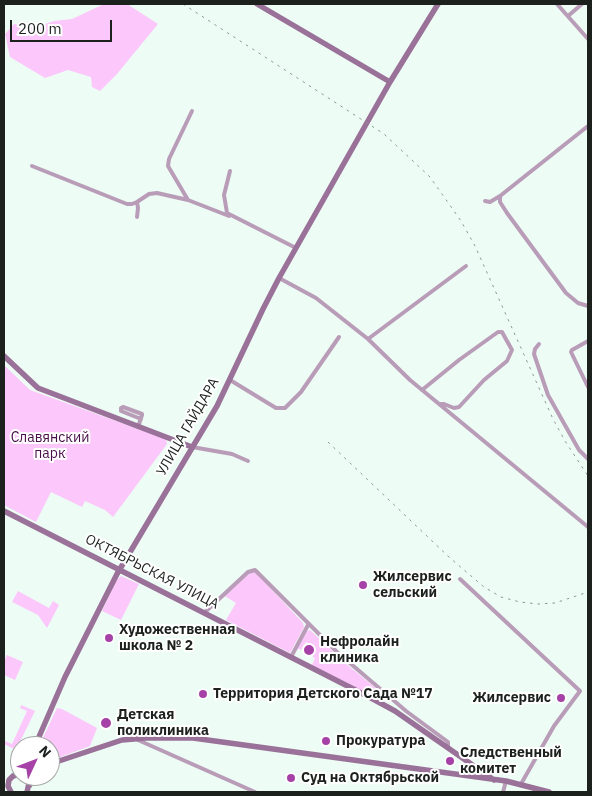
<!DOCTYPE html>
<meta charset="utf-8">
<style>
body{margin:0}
#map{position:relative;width:592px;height:796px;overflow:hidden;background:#edfcf4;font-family:"IBM Plex Sans",sans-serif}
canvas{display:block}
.frame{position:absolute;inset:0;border:5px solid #1c211e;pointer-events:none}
.north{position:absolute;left:10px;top:736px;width:50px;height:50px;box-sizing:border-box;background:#fff;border:1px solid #a4a6a5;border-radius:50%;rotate:47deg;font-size:14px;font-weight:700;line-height:20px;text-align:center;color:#1c211e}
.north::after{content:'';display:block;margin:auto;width:18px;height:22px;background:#a642a7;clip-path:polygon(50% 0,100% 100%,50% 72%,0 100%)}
.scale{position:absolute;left:10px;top:20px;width:102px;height:22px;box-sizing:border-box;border:2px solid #1c211e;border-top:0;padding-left:6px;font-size:15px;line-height:18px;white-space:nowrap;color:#1c211e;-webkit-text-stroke:4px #fff;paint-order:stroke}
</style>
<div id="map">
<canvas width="592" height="796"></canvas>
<div class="frame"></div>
<div class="north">N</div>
<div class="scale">200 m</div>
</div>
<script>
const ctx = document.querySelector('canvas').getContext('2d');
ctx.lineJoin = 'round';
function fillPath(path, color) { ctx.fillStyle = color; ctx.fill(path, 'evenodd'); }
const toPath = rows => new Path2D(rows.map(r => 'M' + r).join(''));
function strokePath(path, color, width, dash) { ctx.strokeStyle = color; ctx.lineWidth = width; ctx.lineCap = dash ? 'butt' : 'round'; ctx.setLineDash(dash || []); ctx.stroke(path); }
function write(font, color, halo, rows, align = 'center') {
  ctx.font = font + ' "IBM Plex Sans",sans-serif'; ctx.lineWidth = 4; ctx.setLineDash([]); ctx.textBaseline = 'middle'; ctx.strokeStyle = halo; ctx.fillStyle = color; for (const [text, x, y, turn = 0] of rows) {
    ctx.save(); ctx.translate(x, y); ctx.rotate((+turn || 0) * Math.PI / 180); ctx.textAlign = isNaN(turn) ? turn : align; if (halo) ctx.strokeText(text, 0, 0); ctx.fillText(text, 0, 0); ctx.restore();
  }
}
fillPath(toPath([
 [104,4,127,4,158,24,117,74,100,91,92,87,91,77,68,70,45,78,10,57,5,34,14,24,36,27,54,21,72,19],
 [4,365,30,390,166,439,167,444,113,517,105,510,85,501,82,507,51,492,36,522,4,505],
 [249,572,255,572,303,623,304,627,290,653,226,620,236,603,223,595],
 [121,576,139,584,121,620,102,611,116,581],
 [18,591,49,608,53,601,59,605,47,628,38,615,12,602],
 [310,630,345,663,388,698,376,698,312,665,315,658,312,656,316,648,306,642,301,650,297,648,307,631],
 [7,655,23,662,15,680,4,675,4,662],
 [21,705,35,711,16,750,4,744,5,741,12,744,27,711,20,708],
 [57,708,62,709,97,728,90,746,50,761,50,746,39,746]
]), '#fcc7fa');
strokePath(toPath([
 [557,4,588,39],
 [568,16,582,4],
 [192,111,169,159,168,166,188,200,229,216],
 [32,166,127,204,132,204,137,202],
 [230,171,224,195,227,213,296,248],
 [500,196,500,202,507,213,566,293,578,303,588,306],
 [485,201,490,202,500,196,588,126],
 [137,217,138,208,137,202,149,194,157,193,188,200],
 [279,278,316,298,368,339,410,380,588,527],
 [368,339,466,266],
 [588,341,572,350,571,352,588,387],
 [539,344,535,349,534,354,548,395,579,450,588,459],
 [230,380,276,408,285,408,301,392,339,337],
 [422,390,459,360,498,332,502,332,512,350,507,361,484,380,459,407,454,408,444,404,440,404],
 [138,427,142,415,142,414,123,407,121,408,121,411,141,419],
 [192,447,232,454,248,461],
 [460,579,580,691,554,726,521,784],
 [204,613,248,572,255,570,337,652,406,711,448,742,448,746],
 [291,657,308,625],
 [138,740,255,792],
 [503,792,506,781]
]), '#b99db8', 4);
strokePath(toPath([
 [257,4,390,82],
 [4,356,38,388,192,447],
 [4,511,371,698,395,711,494,780],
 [35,746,65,677,117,574,217,406,263,309,279,278,390,82,438,4],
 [50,764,122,740,146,738,193,738,506,781,549,792],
 [24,776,29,783,27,792],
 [29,786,35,776],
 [11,792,8,786,9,780,13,776,20,774]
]), '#9a7199', 5.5);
strokePath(toPath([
 [183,4,384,134,430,177,461,221,475,246,553,419,565,441,588,476],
 [328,442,450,558,484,587,501,597,520,602,538,604,555,603,588,592]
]), '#8d9892', 1, [2.5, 5]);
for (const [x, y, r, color] of [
 [363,585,5,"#a642a7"],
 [109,638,5,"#a642a7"],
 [309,650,6,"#a642a7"],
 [203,694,5,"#a642a7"],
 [561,698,5,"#a642a7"],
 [106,723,6,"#a642a7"],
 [326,741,5,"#a642a7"],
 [450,761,5,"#a642a7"],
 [291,778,5,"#a642a7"]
]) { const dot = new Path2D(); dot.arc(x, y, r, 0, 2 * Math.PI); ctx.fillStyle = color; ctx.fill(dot); strokePath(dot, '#fff', 2); }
write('14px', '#1c211e', '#fff', [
 ["УЛИЦА ГАЙДАРА",188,427,-60],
 ["ОКТЯБРЬСКАЯ УЛИЦА",152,572,27]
]);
write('14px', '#480f49', '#fff', [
 ["Славянский",50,438],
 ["парк",50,454]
]);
write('bold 14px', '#1c211e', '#fff', [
 ["Жилсервис",373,577],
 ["сельский",373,593],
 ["Художественная",119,630],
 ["школа № 2",119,646],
 ["Нефролайн",320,642],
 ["клиника",320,658],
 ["Территория Детского Сада №17",213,694],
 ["Жилсервис",551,698,"right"],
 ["Детская",117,715],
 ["поликлиника",117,731],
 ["Прокуратура",336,741],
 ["Следственный",460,753],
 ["комитет",460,769],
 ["Суд на Октябрьской",301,778]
], 'left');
</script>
